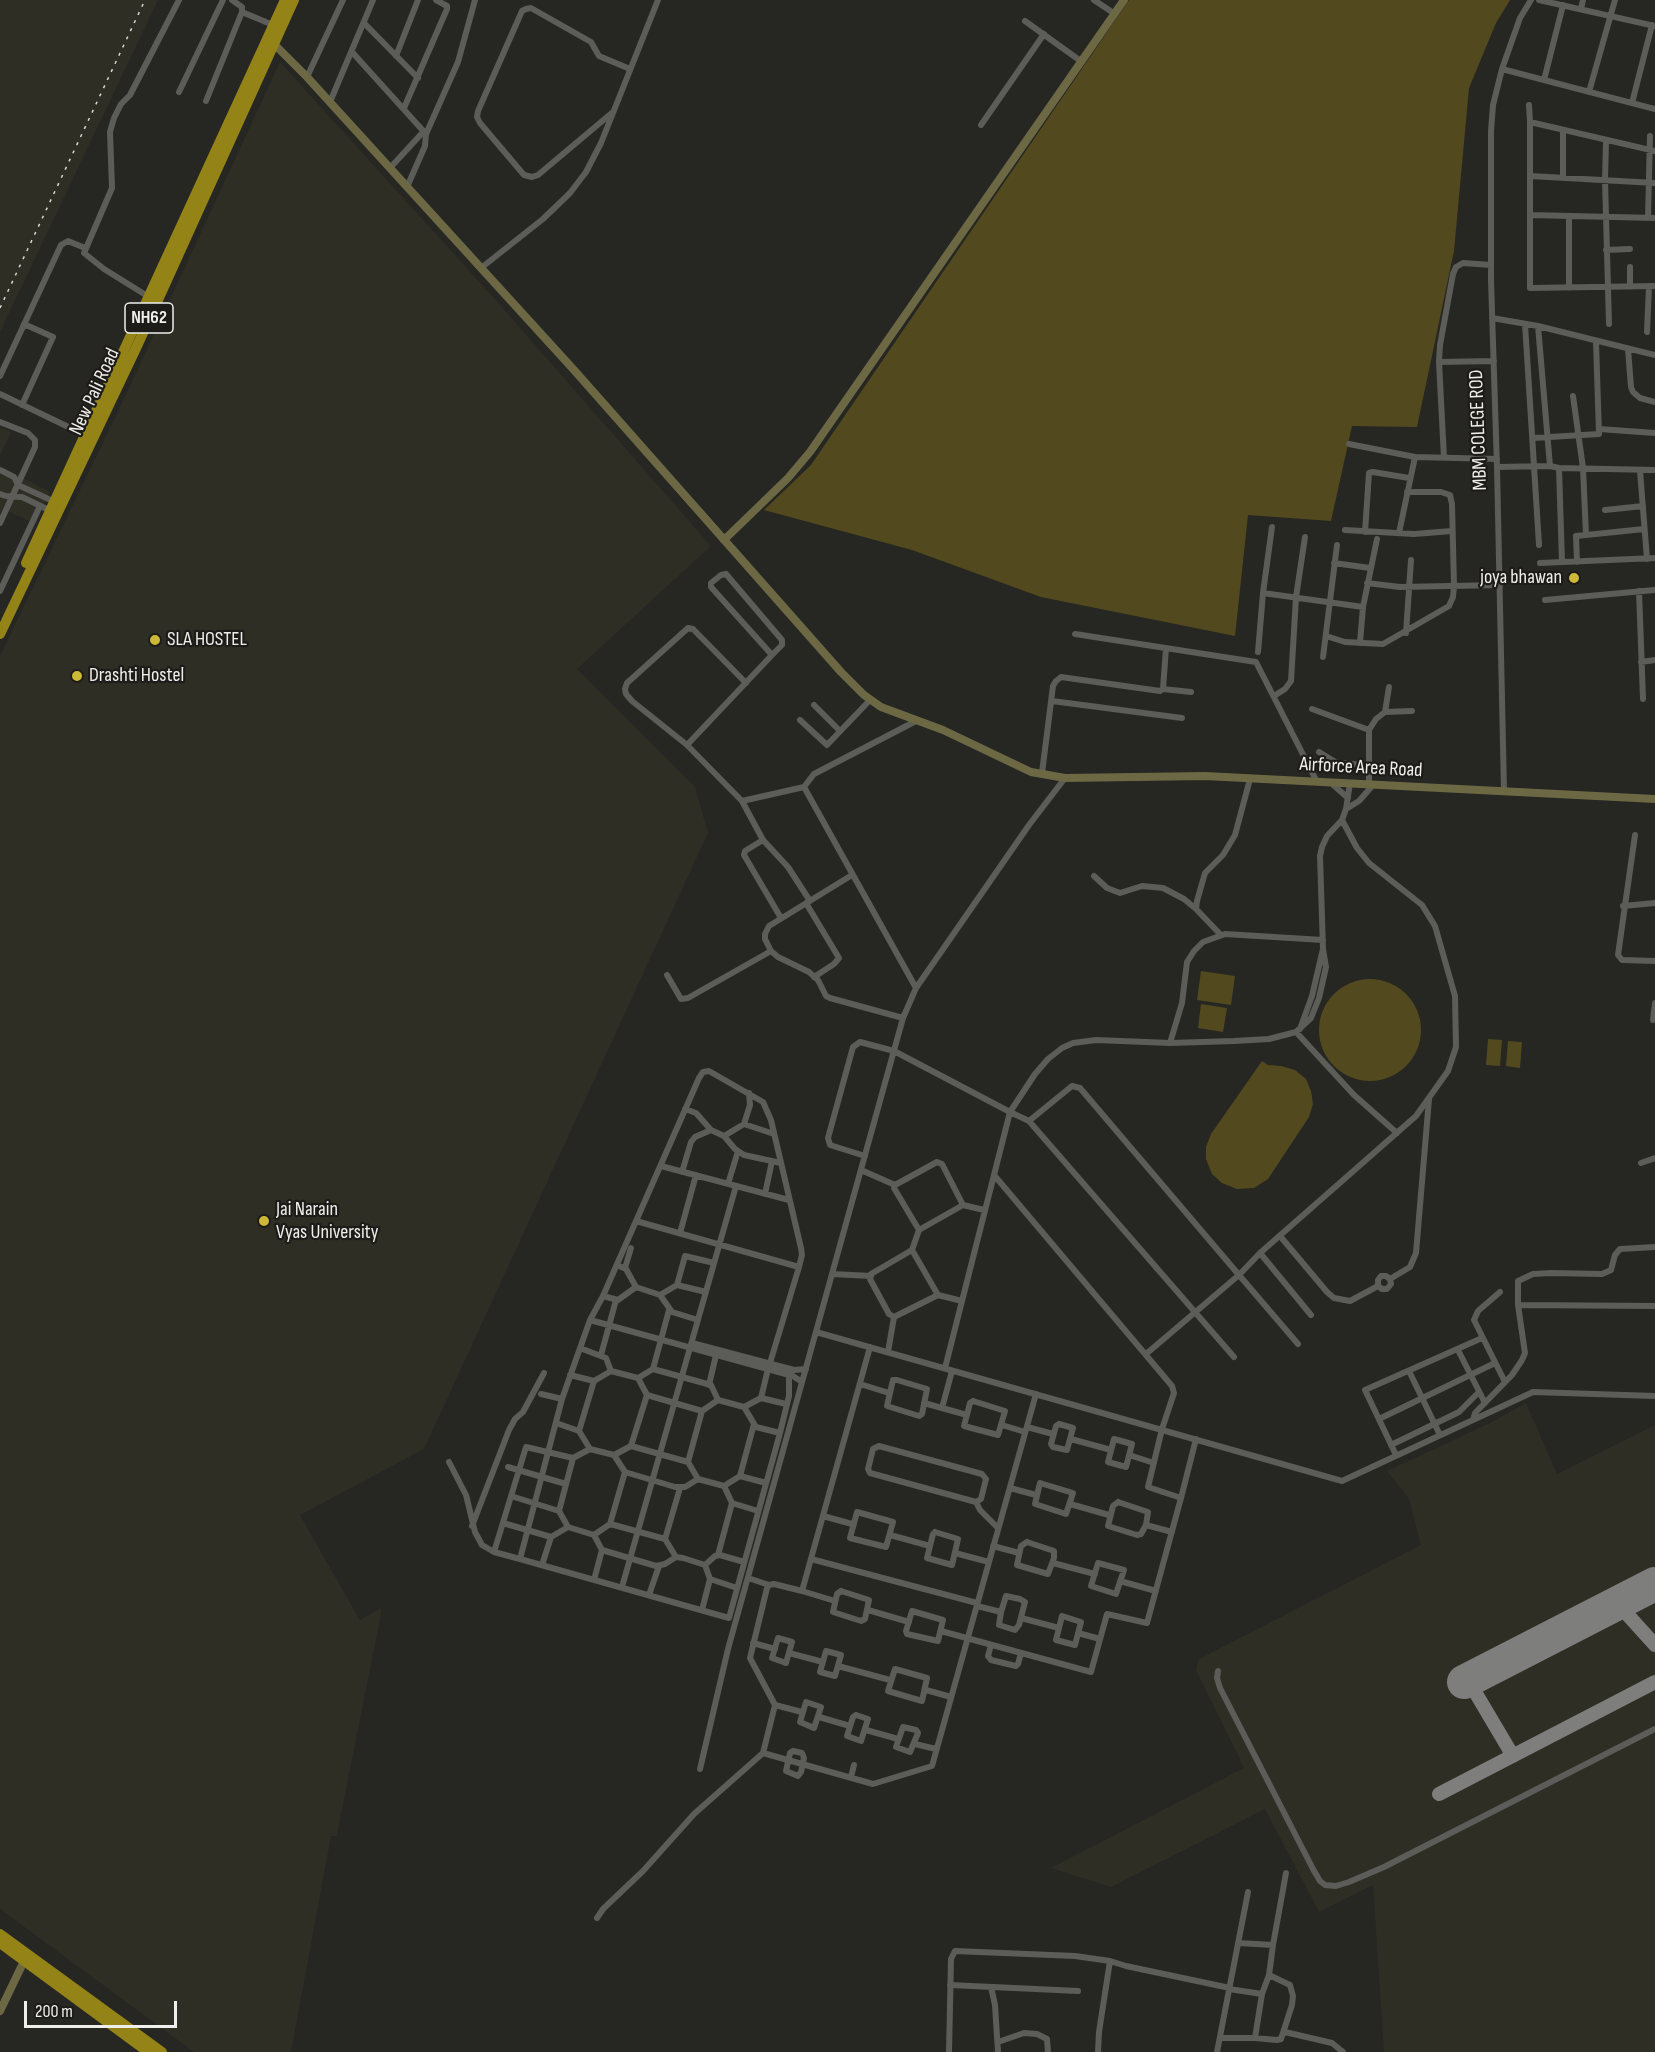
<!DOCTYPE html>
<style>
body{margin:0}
#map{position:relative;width:1655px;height:2052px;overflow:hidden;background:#262623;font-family:"Sofia Sans Condensed",sans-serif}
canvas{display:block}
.scale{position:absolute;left:24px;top:2001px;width:153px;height:27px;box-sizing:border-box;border:3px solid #eeeeec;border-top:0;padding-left:8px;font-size:18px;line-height:21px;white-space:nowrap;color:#eeeeec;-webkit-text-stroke:4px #1d1c19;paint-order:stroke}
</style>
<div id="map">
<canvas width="1655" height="2052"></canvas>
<div class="scale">200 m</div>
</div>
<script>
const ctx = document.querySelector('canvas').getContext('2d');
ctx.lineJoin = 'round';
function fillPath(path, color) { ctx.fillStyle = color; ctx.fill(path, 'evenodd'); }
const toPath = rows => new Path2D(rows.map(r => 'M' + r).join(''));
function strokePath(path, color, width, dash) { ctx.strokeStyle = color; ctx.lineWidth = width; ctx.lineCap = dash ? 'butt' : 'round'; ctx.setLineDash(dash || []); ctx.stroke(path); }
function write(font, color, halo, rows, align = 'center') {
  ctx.font = font + ' "Sofia Sans Condensed",sans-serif'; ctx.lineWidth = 4.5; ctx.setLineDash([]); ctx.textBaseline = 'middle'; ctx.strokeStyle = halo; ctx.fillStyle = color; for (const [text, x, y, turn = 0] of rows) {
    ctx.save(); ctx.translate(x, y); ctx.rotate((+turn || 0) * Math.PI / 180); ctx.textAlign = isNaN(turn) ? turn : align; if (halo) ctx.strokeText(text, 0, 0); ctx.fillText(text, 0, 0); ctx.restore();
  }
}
fillPath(toPath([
 [0,0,158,0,0,332],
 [280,62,493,297,711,546,577,669,695,787,708,833,424,1449,300,1515,360,1620,381,1608,381,1614,337,1834,336,1836,331,1836,291,2052,194,2052,0,1909,0,656,122,403],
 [0,427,11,432,0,456],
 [0,466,50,492,36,524,3,509,0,513],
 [1526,1403,1557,1474,1655,1425,1655,2052,1384,2052,1373,1885,1319,1912,1265,1809,1111,1887,1051,1868,1244,1768,1196,1670,1199,1659,1421,1545,1409,1499,1387,1471,1492,1422]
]), '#2f2e25');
fillPath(toPath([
 [1129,0,1510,0,1496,23,1469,88,1454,251,1417,427,1352,426,1331,521,1248,515,1235,636,1041,597,912,550,764,510,811,465],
 [1201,971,1235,976,1231,1005,1197,1000],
 '1319 1030a51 51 0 1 1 102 0a51 51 0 1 1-102 0Z',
 [1201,1004,1227,1008,1223,1032,1198,1028],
 [1488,1039,1502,1040,1500,1066,1486,1065],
 [1508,1041,1522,1042,1520,1068,1506,1066],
 [1262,1061,1268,1065,1281,1066,1295,1070,1306,1079,1311,1091,1313,1104,1309,1117,1268,1179,1254,1188,1237,1189,1222,1183,1212,1174,1206,1159,1206,1147,1211,1134]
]), '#524a1e');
strokePath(toPath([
 [1617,1603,1655,1645],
 [1468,1680,1513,1756],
 [1439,1794,1655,1682]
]), '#7e7e7c', 14);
strokePath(toPath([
 [1464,1682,1655,1584]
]), '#7e7e7c', 34);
strokePath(toPath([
 [232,0,242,7,242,12,273,25],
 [1094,0,1115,14],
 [1539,0,1655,26],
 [1581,9,1583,0],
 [1025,21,1082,62],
 [364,23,418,78],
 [352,52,426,134],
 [396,56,418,0],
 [1502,69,1655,109],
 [307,77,343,0],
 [1544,80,1563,5],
 [179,92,223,0],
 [1589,92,1615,0],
 [206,101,242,12],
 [330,102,373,0],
 [1632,103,1652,25],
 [1529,105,1530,122],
 [404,108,447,9,447,6,436,0],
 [613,112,538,175,532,177,524,175,480,123,477,117,478,111,522,11,526,9,531,8,591,42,599,56,630,69],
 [981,125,1044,34],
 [1606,141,1605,180,1609,324],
 [1655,151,1530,122,1530,176,1655,183],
 [390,168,424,131],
 [1530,176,1530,215],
 [1563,177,1563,131],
 [407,187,425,146,426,134,458,62,475,0],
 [1648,218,1650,136],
 [1655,218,1530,215,1530,288,1655,286],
 [1606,250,1630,249],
 [481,268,543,219,570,193,586,172,601,143,658,0],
 [1630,287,1630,267],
 [1569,288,1569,216],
 [149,297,104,269,84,253,112,188,110,132,114,118,121,104,130,95,179,0],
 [1492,318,1538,326,1655,355],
 [1525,324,1539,545],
 [1538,326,1550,466],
 [1647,332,1649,286],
 [1628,349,1631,387,1633,392,1640,398,1655,402],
 [1439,362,1494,361],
 [0,376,61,245,68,241,85,248],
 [0,394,85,435],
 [1573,396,1583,468,1586,535,1644,529],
 [22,405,53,337,24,324],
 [0,422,28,433,35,440,35,447,0,523],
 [1599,429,1655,433],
 [1533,438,1599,434,1596,342],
 [1349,444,1415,457,1497,459],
 [1444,458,1439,362,1440,345,1453,274,1456,267,1463,263,1491,265],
 [1497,467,1550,466,1559,468,1655,470],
 [1559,468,1562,562],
 [0,470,14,477,18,485,55,502],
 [1640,471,1647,559],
 [0,494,6,496,22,497,53,512],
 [1605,510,1643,506],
 [1345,530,1414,534,1452,531],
 [1365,532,1369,473,1373,472,1409,478],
 [1399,533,1415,457],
 [1577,562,1576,536,1586,535],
 [1334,563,1370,568],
 [1540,563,1655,558],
 [726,574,782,640,782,645,772,655,711,587,711,583,721,575,726,574],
 [1367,583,1400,587,1500,585],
 [0,591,40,506],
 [1639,591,1643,699],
 [1263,593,1363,607],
 [1545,600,1655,590],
 [1406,633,1411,560],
 [1075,634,1256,662,1317,782],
 [1326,636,1345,642,1383,644,1449,606,1453,597,1454,586,1452,504,1450,495,1441,492,1407,492],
 [1360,643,1363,607,1377,539],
 [1258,652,1263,593,1272,527],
 [1323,657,1337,545],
 [1641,662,1655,660],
 [746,683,693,629,688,628,627,683,625,689,626,694,632,701,687,745,742,801,804,787],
 [1163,689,1191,692],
 [1274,696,1285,689,1291,681,1296,597,1305,537],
 [1052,701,1182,718],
 [814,705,840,731],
 [1312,709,1369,730],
 [1385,712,1389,687],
 [800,720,827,745,870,700],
 [687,745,772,655],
 [1319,752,1337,763,1369,765],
 [1042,773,1053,686,1056,681,1061,677,1160,691,1163,689,1166,648],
 [1331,783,1348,798],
 [1369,785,1369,730,1376,719,1385,712,1412,711],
 [1504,791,1497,467,1491,280,1491,131,1493,105,1502,69,1520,18,1531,0],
 [742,801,763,840,788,867,810,901],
 [1346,809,1359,801,1373,785],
 [1635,835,1618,955,1622,960,1655,961],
 [763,840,745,851,744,855,781,918],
 [852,875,769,926,765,934,765,939,771,951,778,957,809,972,818,980,826,996,830,998,903,1018],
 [1094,876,1107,888,1120,893,1142,886,1163,888,1184,899,1196,909],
 [806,903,839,958,834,964,814,977],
 [1623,906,1655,903],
 [1220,934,1196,909,1197,901,1205,873,1223,855,1235,835,1250,779],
 [667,975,681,999,688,998,771,951],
 [916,988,804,787,814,774,916,721],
 [1653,1020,1655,1003],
 [1300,1029,1312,996,1323,949,1320,856,1322,847,1327,836,1342,820,1346,809,1350,783],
 [1296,1032,1354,1095,1397,1133],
 [1170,1043,1182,1003,1187,962,1194,951,1203,942,1225,934,1323,940],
 [685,1109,696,1113,711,1130,724,1136,735,1149,744,1155,781,1163],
 [1029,1121,1072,1086,1080,1088,1239,1275,1146,1354],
 [744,1124,774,1134],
 [724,1136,744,1124,750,1105,749,1093],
 [865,1156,830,1145,828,1138,853,1047,860,1042,894,1051,1010,1112,1035,1074,1048,1059,1062,1048,1073,1043,1096,1040,1170,1043,1234,1041,1269,1039,1296,1032,1311,1018,1319,998,1326,967,1323,949],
 [1641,1163,1655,1158],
 [661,1166,789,1200],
 [861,1170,895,1185],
 [682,1172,691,1142,695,1137,711,1130],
 [728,1184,738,1151],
 [765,1194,772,1161],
 [636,1221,799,1267],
 [919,1230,963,1205],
 [680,1233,696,1175],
 [1280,1236,1327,1292,1334,1298,1350,1301,1378,1286,1382,1289,1387,1289,1391,1284,1390,1279],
 [912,1250,871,1274,870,1279,889,1314,894,1317,938,1295],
 [1260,1253,1311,1315],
 [617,1265,626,1269,636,1287,660,1295,672,1312,698,1320],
 [625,1268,631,1248],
 [832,1274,871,1276],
 [677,1285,685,1256,714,1263],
 [1378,1286,1378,1280,1381,1276,1386,1276,1390,1279,1410,1267,1416,1253,1429,1099],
 [1500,1292,1478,1311,1474,1320,1505,1382],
 [660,1295,677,1285,706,1292],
 [603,1296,618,1300,636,1287],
 [962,1301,938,1295,912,1250,919,1230,894,1188,895,1185,937,1162,942,1164,963,1205,984,1210],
 [1518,1305,1655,1306],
 [590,1320,793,1376,802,1382],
 [816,1332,1342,1481,1533,1392,1655,1396],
 [692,1343,794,1370,806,1369],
 [1298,1344,1239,1275,1260,1253,1416,1116,1448,1071,1456,1047,1455,996,1435,926,1422,905,1369,863,1357,848,1342,820],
 [580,1348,606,1358,611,1371],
 [1458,1350,1485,1403],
 [888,1352,894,1317],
 [601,1355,616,1300],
 [770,1363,799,1267,802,1255,801,1248,771,1120,763,1102,709,1071,703,1072,699,1078,603,1296,590,1320,562,1399,520,1559,729,1618,780,1433,789,1396,789,1374],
 [945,1368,1010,1112,1029,1121,1234,1357],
 [653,1369,669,1310],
 [611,1371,638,1378,653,1369,711,1385,718,1400],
 [1409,1371,1440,1435],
 [570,1375,594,1381,611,1371],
 [638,1378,647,1395,702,1411,718,1400,744,1407,761,1398,786,1404],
 [893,1380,897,1380,927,1389,922,1414,919,1416,887,1406,893,1380],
 [860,1384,889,1393],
 [709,1385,716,1355],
 [541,1394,562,1399],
 [761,1398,768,1369],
 [973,1401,1005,1411,998,1435,964,1426,970,1403,973,1401],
 [924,1403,967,1415],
 [744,1407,756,1427,780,1433],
 [942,1408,952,1371],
 [1379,1419,1495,1363],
 [1473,1420,1475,1413,1512,1375,1522,1360,1525,1353,1518,1305,1518,1281,1533,1274,1551,1273,1602,1274,1611,1270,1615,1255,1620,1249,1655,1247],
 [556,1423,579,1431],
 [1059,1424,1073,1428,1067,1450,1053,1447,1051,1444,1056,1426,1059,1424],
 [1002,1425,1025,1432],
 [1027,1427,1053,1434],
 [1071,1439,1111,1450],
 [1114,1439,1132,1444,1126,1467,1108,1462,1114,1439],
 [1391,1445,1459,1412,1479,1392],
 [631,1446,647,1395],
 [590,1449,579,1431,594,1381],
 [614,1455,631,1446,688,1462,698,1479],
 [1129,1455,1154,1463],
 [1396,1455,1365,1390,1482,1338],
 [449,1462,466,1495,475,1532,482,1545,494,1552],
 [688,1462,702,1411],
 [508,1467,566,1484],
 [740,1476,754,1424],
 [1040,1483,1073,1493,1066,1514,1035,1504,1040,1483],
 [724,1486,740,1476,766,1483],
 [1010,1488,1036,1495],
 [511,1496,559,1511,568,1527],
 [1181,1498,1196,1439],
 [976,1502,981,1499,986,1479,982,1474,879,1446,873,1449,868,1469,870,1473,976,1502,980,1510,998,1528],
 [1118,1502,1148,1512,1146,1525,1141,1534,1137,1535,1108,1526,1113,1506,1118,1502],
 [1070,1504,1109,1515],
 [559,1511,573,1458],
 [857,1512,893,1522,886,1547,850,1538,857,1512],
 [823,1516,852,1524],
 [503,1523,551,1537,568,1527,594,1535,602,1550,656,1566,665,1564,676,1557,683,1558,705,1565,710,1579,737,1588],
 [610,1524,625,1472],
 [1146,1525,1172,1532],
 [472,1526,509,1430,515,1419,523,1412,544,1373],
 [935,1532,958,1539,952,1565,927,1558,933,1534,935,1532],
 [594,1535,610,1524,614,1525,665,1539,676,1557],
 [890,1535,930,1546],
 [665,1539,680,1488],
 [1027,1542,1054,1551,1054,1558,1048,1574,1017,1565,1021,1546,1027,1542],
 [993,1546,1019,1553],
 [955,1553,989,1562],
 [718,1555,732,1503],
 [520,1559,494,1552,526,1447,573,1458,590,1449,614,1455,625,1472,675,1487,685,1487,698,1479,724,1486,732,1503,758,1511],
 [811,1559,977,1603],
 [1053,1563,1095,1574],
 [1098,1563,1124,1570,1116,1594,1091,1586,1098,1563],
 [542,1565,551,1537],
 [705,1565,715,1556,720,1555,744,1562],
 [748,1578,769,1585],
 [594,1580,602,1550],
 [1120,1581,1156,1591],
 [622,1587,736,1186],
 [802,1591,835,1601],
 [841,1591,869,1600,865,1619,861,1621,833,1612,837,1594,841,1591],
 [649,1595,659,1566],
 [1006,1596,1020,1599,1025,1602,1019,1625,1015,1630,999,1625,1001,1612,1006,1596],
 [977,1606,1001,1612],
 [702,1610,710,1579],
 [868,1610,909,1622],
 [912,1611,943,1620,938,1641,907,1634,906,1631,912,1611],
 [1062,1616,1081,1622,1075,1645,1056,1640,1062,1616],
 [1021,1618,1059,1628],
 [941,1631,1091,1672,1107,1614,1147,1623,1181,1498,1148,1487,1162,1429,1174,1393,1172,1386,994,1175],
 [1078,1633,1100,1639],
 [778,1638,792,1642,786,1663,772,1658,778,1638],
 [753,1643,775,1649],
 [991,1645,988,1656,991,1660,1016,1666,1018,1664,1021,1653],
 [826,1651,841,1655,835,1676,820,1672,826,1651],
 [789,1653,823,1662],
 [838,1666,890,1680],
 [895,1669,927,1678,922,1701,888,1691,895,1669],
 [1218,1671,1217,1678,1220,1688,1313,1869,1320,1881,1325,1885,1336,1886,1349,1882,1384,1867,1655,1729],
 [926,1690,951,1697],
 [806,1702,821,1707,814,1728,800,1722,806,1702],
 [775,1705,802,1712],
 [856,1715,868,1719,861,1741,847,1736,853,1717,856,1715],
 [819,1717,850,1726],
 [903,1727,916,1730,918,1733,910,1752,896,1747,903,1727],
 [866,1730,898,1739],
 [915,1744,936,1749],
 [793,1751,802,1753,804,1758,801,1772,798,1776,786,1771,790,1753,793,1751],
 [763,1753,873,1784,932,1766,1036,1394],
 [700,1769,728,1649,903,1018,916,988,1029,825,1065,778],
 [851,1777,854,1765],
 [597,1918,603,1909,643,1871,694,1814,763,1753,775,1705,750,1658,767,1588,769,1585,774,1584,802,1591,870,1347],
 [1238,1943,1273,1945,1286,1873],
 [950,1985,1078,1991],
 [991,1987,995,2005,998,2052],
 [1262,1994,1269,1975,1273,1945],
 [1285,2032,1332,2043,1343,2052],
 [1220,2038,1255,2038,1262,1994,1229,1989],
 [1255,2038,1277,2040,1281,2039,1292,2005,1293,1996,1290,1985,1269,1975],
 [998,2042,1024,2033,1037,2034,1047,2039,1048,2052],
 [949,2052,951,1959,955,1951,1075,1956,1110,1961,1126,1966,1230,1988],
 [1098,2052,1099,2032,1110,1961],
 [1217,2052,1248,1892]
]), '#5c5c58', 6);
strokePath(toPath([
 [274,44,307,77,574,370,841,672,864,695,881,707,943,730,1031,772,1065,778,1205,776,1655,799],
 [724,540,788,478,810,452,1124,0],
 [0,2011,24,1961]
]), '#6d6844', 8);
strokePath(toPath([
 [26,563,285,0],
 [0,634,138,344,294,0],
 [0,1934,162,2052],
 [0,1943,148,2052]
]), '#948317', 10);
strokePath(toPath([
 [0,308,145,0]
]), '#d7d7d5', 1.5, [3, 6]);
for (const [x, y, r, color] of [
 [1574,578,6,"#cdb938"],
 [155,640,6,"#cdb938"],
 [77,676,6,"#cdb938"],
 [264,1221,6,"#cdb938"]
]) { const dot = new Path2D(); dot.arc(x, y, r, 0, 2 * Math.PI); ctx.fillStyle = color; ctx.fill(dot); strokePath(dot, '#1d1c19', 2); }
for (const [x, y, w] of [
 [149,318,48]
]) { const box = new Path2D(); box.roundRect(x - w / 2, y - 15, w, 30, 4.5); ctx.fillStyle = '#1d1c19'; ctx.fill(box); strokePath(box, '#eeeeec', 1.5); }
write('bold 18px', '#eeeeec', null, [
 ["NH62",149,318]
]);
write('20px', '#eeeeec', '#1d1c19', [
 ["New Pali Road",95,392,-65],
 ["MBM COLEGE ROD",1479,430,-92],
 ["Airforce Area Road",1361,768,3]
]);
write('20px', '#eeeeec', '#1d1c19', [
 ["joya bhawan",1562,578,"right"],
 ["SLA HOSTEL",167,640],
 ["Drashti Hostel",89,676],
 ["Jai Narain",276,1210],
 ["Vyas University",276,1233]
], 'left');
</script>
